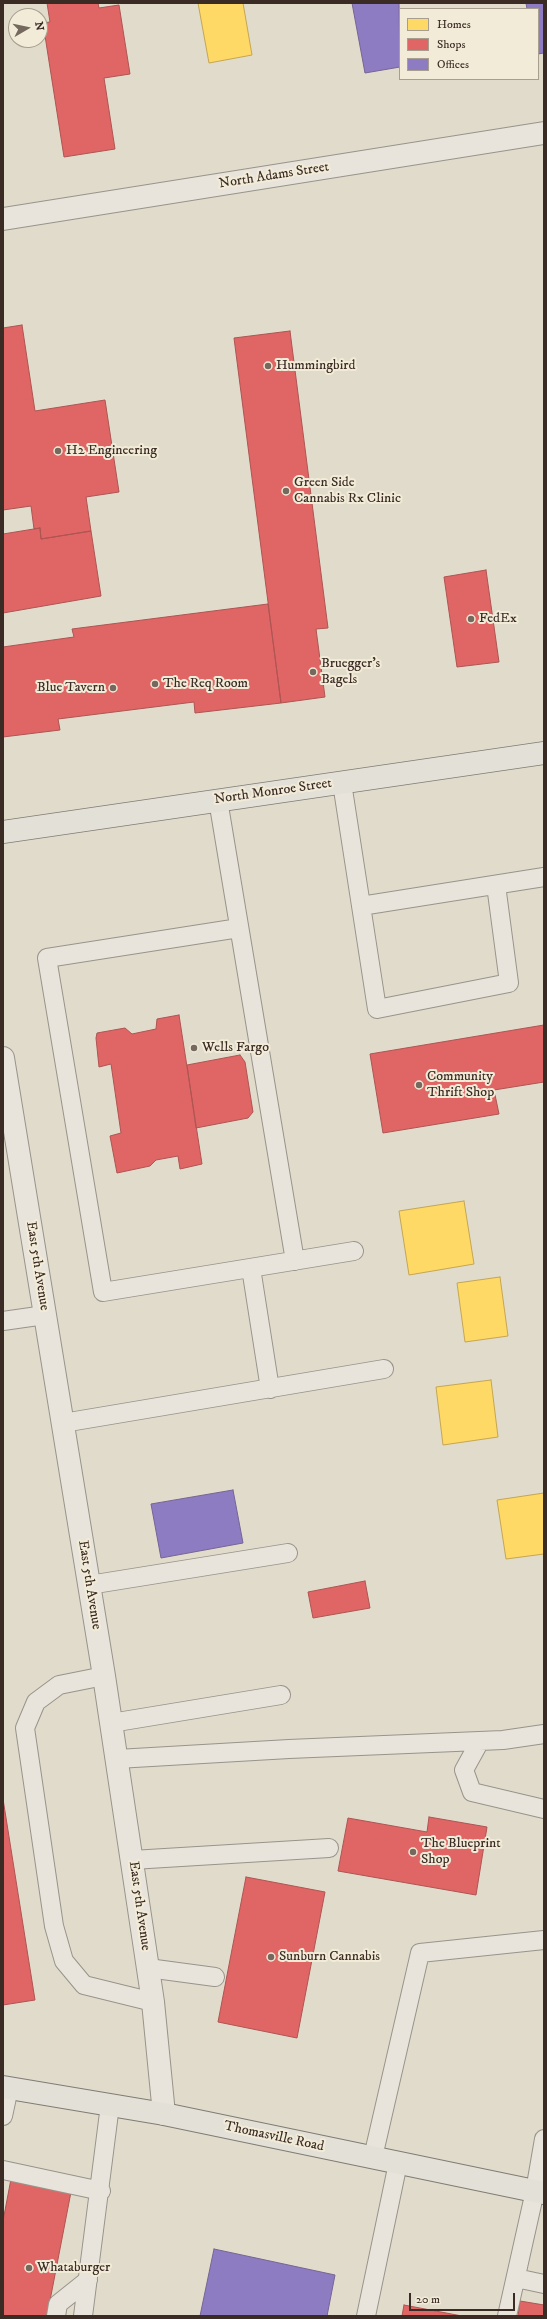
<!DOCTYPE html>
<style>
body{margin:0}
#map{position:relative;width:547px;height:2319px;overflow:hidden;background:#e0dbcb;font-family:"IM FELL DW Pica",serif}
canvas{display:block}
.frame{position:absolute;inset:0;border:4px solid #3b2b25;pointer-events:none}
.legend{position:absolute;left:399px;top:8px;width:140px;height:72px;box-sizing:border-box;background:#f1ebd7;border:1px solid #a89e90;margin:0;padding:5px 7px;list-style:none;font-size:12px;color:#3b2b25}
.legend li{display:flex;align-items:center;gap:8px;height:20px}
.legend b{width:20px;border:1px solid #a89e90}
.north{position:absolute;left:8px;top:8px;width:40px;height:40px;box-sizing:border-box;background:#f1ebd7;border:1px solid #a89e90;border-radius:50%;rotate:81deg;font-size:11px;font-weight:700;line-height:16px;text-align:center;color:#3b2b25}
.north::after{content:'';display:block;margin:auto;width:14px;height:18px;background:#75695f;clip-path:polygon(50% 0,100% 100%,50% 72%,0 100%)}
.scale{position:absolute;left:409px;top:2293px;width:106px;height:18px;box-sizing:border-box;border:2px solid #3b2b25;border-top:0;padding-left:5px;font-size:12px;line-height:14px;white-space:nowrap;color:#3b2b25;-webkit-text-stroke:3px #f1ebd7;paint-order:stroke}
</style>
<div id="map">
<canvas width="547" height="2319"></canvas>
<div class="frame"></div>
<ul class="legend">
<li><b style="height:11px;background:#ffd966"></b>Homes</li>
<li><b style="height:11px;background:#e06666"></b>Shops</li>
<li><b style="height:11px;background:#8e7cc3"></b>Offices</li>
</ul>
<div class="north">N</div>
<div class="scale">20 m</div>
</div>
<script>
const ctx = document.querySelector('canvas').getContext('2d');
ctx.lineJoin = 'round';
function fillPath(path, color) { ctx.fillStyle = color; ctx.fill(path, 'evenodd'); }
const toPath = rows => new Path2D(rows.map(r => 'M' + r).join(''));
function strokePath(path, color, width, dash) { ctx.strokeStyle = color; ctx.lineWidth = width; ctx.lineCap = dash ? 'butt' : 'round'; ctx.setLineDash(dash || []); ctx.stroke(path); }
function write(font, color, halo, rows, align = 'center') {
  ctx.font = font + ' "IM FELL DW Pica",serif'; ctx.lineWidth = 4; ctx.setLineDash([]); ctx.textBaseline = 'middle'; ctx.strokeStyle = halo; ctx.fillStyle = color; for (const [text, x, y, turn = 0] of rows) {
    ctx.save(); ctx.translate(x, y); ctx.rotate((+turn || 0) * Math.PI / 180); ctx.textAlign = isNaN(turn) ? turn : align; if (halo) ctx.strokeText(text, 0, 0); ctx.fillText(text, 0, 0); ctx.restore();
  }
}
const homes = toPath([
 [198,3,243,3,252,55,209,63,198,3],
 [464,1201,474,1264,409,1275,399,1211,464,1201],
 [500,1277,508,1336,465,1342,457,1283,500,1277],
 [491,1380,498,1437,443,1445,436,1387,491,1380],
 [544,1493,544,1554,506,1559,497,1500,544,1493]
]);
fillPath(homes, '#ffd966');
strokePath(homes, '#c4a552', 1);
const shops = toPath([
 [47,3,98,3,99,8,119,5,130,74,104,78,115,149,64,157,43,23,50,22,47,3],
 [22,325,35,411,105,400,119,492,86,497,91,531,41,539,40,528,34,529,31,506,3,510,3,328,22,325],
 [290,331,328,628,316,629,325,697,281,703,234,338,290,331],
 [40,528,41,539,91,531,101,596,3,613,3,534,40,528],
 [486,570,499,662,457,667,444,577,486,570],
 [268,604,281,703,195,713,194,702,58,719,60,730,3,737,3,647,74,637,72,629,268,604],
 [179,1015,202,1164,180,1169,178,1156,156,1160,150,1166,117,1173,110,1136,121,1133,111,1064,99,1067,96,1038,97,1033,125,1028,132,1034,156,1029,157,1019,179,1015],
 [544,1025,544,1082,494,1090,499,1114,383,1133,370,1054,544,1025],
 [240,1055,245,1062,253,1112,248,1118,196,1128,187,1065,240,1055],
 [365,1581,370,1608,313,1618,308,1592,365,1581],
 [3,1799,35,2000,3,2005,3,1799],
 [429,1817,487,1827,476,1895,338,1871,348,1818,427,1832,429,1817],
 [246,1877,325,1892,297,2038,218,2022,246,1877],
 [11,2179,71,2192,47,2316,3,2316,3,2221,11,2179],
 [520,2301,544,2305,544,2316,518,2316,520,2301],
 [404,2305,462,2316,402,2316,404,2305]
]);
fillPath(shops, '#e06666');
strokePath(shops, '#ae5452', 1);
const offices = toPath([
 [352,3,399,3,400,67,365,73,352,3],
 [526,3,544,3,544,53,538,54,538,9,527,9,526,3],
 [233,1490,243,1543,161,1558,151,1504,233,1490],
 [214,2249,335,2275,327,2316,200,2316,214,2249]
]);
fillPath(offices, '#8e7cc3');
strokePath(offices, '#756494', 1);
const service = toPath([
 [342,783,377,1009,509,983,496,885],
 [218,800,295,1261],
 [361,906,544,877],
 [239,928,47,958,103,1292,354,1251],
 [251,1268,270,1389],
 [3,1321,45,1315],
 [63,1423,384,1369],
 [89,1585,288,1553],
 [104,1676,59,1685,36,1702,25,1728,54,1926,64,1961,84,1985,153,2002],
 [111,1723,281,1695],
 [480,1741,464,1770,472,1792,544,1809],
 [117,1759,289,1749,503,1740,544,1734],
 [132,1860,329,1848],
 [148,1968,215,1977],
 [3,2116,9,2088],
 [373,2157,420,1953,544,1940],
 [3,2170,101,2191],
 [516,2278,544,2284],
 [56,2316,58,2304,88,2280],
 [83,2316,110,2105],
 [366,2316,398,2163],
 [507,2316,535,2191,544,2139]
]);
const minor = toPath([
 [3,219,544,133]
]);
const tertiary = toPath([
 [3,1058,104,1676,153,2002,164,2114]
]);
const primary = toPath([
 [3,832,544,753],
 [3,2087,164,2114,544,2193]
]);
strokePath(service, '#98948a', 20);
strokePath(minor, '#98948a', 24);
strokePath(tertiary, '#98948a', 24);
strokePath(primary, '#817c74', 24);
strokePath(service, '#e8e4dc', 18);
strokePath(minor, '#e8e4dc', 22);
strokePath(tertiary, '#e8e4dc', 22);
strokePath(primary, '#e3e0d7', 22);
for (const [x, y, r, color] of [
 [268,366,4,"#75695f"],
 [58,451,4,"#75695f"],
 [286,491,4,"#75695f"],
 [471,619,4,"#75695f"],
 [313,672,4,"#75695f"],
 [155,684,4,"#75695f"],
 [113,688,4,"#75695f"],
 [194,1048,4,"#75695f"],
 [419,1085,4,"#75695f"],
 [413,1852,4,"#75695f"],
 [271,1957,4,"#75695f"],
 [29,2268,4,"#75695f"]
]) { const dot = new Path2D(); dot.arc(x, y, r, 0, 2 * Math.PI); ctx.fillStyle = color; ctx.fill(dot); strokePath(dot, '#f1ebd7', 1.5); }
write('14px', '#3b2b25', '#f1ebd7', [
 ["North Adams Street",274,176,-9],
 ["North Monroe Street",273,792,-8],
 ["East 5th Avenue",37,1266,81],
 ["East 5th Avenue",89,1585,81],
 ["East 5th Avenue",139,1906,82],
 ["Thomasville Road",274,2137,12]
]);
write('14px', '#3b2b25', '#f1ebd7', [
 ["Hummingbird",276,366],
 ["H2 Engineering",66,451],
 ["Green Side",294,483],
 ["Cannabis Rx Clinic",294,499],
 ["FedEx",479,619],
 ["Bruegger's",321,664],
 ["Bagels",321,680],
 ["The Req Room",163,684],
 ["Blue Tavern",105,688,"right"],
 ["Wells Fargo",202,1048],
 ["Community",427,1077],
 ["Thrift Shop",427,1093],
 ["The Blueprint",421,1844],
 ["Shop",421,1860],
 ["Sunburn Cannabis",279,1957],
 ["Whataburger",37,2268]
], 'left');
</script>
